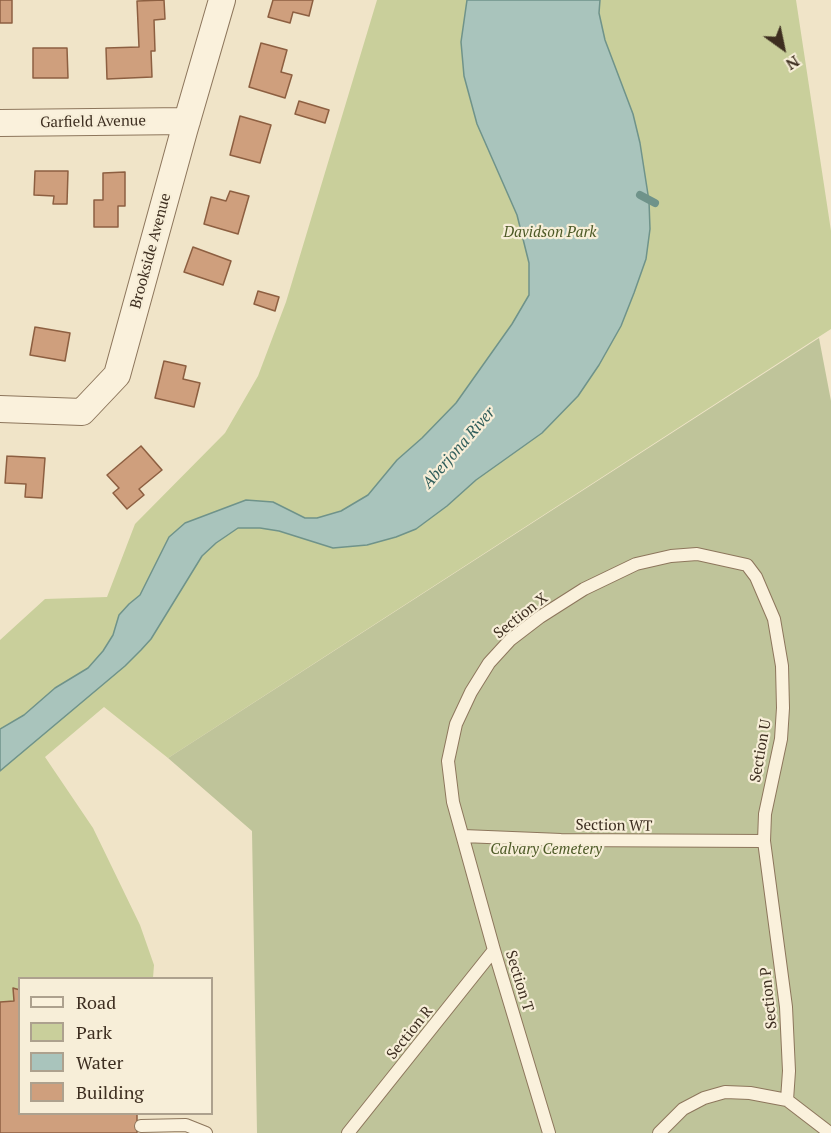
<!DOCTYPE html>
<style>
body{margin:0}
#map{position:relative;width:831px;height:1133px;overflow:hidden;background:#f0e4c8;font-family:"PT Serif",serif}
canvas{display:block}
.legend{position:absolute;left:18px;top:977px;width:195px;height:138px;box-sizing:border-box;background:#f7eed8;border:2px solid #ada18e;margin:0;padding:8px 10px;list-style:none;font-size:18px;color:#3d2e20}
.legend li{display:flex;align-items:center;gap:12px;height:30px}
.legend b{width:30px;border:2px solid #ada18e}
.north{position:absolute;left:753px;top:18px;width:60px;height:60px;-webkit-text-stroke:4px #f7eed8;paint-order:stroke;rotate:147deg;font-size:16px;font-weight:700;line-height:24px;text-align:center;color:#3d2e20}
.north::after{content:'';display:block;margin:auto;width:21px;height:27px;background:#3d2e20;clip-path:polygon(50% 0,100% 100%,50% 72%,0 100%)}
</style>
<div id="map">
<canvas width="831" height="1133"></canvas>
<ul class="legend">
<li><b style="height:8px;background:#faf1dc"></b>Road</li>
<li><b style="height:16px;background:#c9cf9b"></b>Park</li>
<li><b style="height:16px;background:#a9c4bc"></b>Water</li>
<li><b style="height:16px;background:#cf9f7d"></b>Building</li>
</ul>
<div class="north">N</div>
</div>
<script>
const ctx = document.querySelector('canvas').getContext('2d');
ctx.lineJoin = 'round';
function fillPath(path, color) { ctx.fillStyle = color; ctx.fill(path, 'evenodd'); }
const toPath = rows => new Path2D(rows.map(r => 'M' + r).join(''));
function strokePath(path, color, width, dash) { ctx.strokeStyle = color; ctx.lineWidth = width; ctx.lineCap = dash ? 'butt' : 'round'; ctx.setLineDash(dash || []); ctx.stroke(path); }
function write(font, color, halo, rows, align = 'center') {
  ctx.font = font + ' "PT Serif",serif'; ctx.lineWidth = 4.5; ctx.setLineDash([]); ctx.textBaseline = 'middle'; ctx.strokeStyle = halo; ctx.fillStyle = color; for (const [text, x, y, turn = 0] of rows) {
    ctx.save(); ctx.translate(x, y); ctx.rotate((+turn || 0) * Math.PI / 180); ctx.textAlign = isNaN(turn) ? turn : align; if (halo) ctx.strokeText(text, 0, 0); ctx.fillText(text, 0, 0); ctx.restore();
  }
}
fillPath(toPath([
 [377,0,796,0,831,231,831,329,168,758,104,707,45,757,93,828,140,925,154,965,153,978,20,978,19,989,14,989,14,1001,0,1002,0,640,45,599,107,597,135,524,225,433,258,376,286,302]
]), '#c9cf9b');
fillPath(toPath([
 [819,338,831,401,831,1133,257,1133,252,831,168,758]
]), '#bfc49a');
const water = toPath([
 [467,0,600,0,599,13,605,40,633,114,640,143,649,201,650,229,646,259,634,293,621,326,599,365,578,396,542,433,476,480,447,506,416,529,396,537,367,545,333,548,279,531,260,528,238,528,216,543,202,556,151,639,141,650,125,666,0,771,0,729,24,715,55,688,88,668,103,651,113,635,119,615,129,604,140,595,169,537,185,523,246,500,273,502,305,518,317,518,341,511,368,495,397,460,422,438,456,403,512,324,529,295,529,263,517,215,477,124,464,76,461,42,467,0]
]);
fillPath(water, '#a9c4bc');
strokePath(water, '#6f938a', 1.5);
strokePath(toPath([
 [640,195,655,203]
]), '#6f938a', 8);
const building = toPath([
 [0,0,12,0,12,23,0,23,0,0],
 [164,0,165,19,154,20,155,51,151,51,152,77,107,79,106,48,139,47,137,1,164,0],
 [273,0,313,0,309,16,293,12,290,23,268,17,273,0],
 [261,43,287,50,281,72,292,75,285,98,249,87,261,43],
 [33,48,67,48,68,78,33,78,33,48],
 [299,101,329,110,325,123,295,114,299,101],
 [240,116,271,125,260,163,230,155,240,116],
 [35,171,68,171,67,204,53,204,54,196,34,195,35,171],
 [125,172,125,206,118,206,118,227,94,227,94,200,103,200,103,173,125,172],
 [230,191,249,196,238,234,204,224,211,197,226,201,230,191],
 [193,247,231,261,223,285,184,272,193,247],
 [258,291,279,297,275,311,254,304,258,291],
 [35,327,70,333,65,361,30,355,35,327],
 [164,361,186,366,183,379,200,383,194,407,155,398,164,361],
 [141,446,162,470,139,489,144,495,127,509,113,493,119,488,107,475,141,446],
 [7,456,45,458,42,498,25,497,26,484,5,483,7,456],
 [13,988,20,990,20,1114,137,1114,137,1133,0,1133,0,1002,14,1001,13,988]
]);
fillPath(building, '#cf9f7d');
strokePath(building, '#8d5f41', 1.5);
const lane = toPath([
 [463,836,561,840,764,841],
 [787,1100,830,1133],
 [141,1126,186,1125,206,1133],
 [348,1133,494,950],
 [549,1133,494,950,453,802,448,761,456,724,471,692,489,663,510,640,540,617,584,589,636,564,671,556,697,554,747,565,756,577,774,619,782,666,783,708,781,739,765,814,764,841,786,1007,789,1071,787,1100],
 [659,1133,683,1109,704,1098,725,1092,750,1093,787,1100]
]);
const street = toPath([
 [0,123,187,121],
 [0,409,82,412,117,375,184,131,222,0]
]);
strokePath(lane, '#8d765c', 14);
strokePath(street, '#8d765c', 28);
strokePath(lane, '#faf1dc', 12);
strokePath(street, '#faf1dc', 26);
write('15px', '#3d2e20', '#f7eed8', [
 ["Garfield Avenue",93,122,-1],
 ["Brookside Avenue",151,251,-75],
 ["Section X",521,616,-38],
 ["Section U",761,751,-80],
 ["Section WT",614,826,1],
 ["Section T",519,981,73],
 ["Section P",769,998,-96],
 ["Section R",410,1033,-51]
]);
write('italic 15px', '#4d5a26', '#f7eed8', [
 ["Davidson Park",550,233],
 ["Calvary Cemetery",546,850]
]);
write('italic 16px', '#2f5d5a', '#f7eed8', [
 ["Aberjona River",459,448,-49]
]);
</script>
